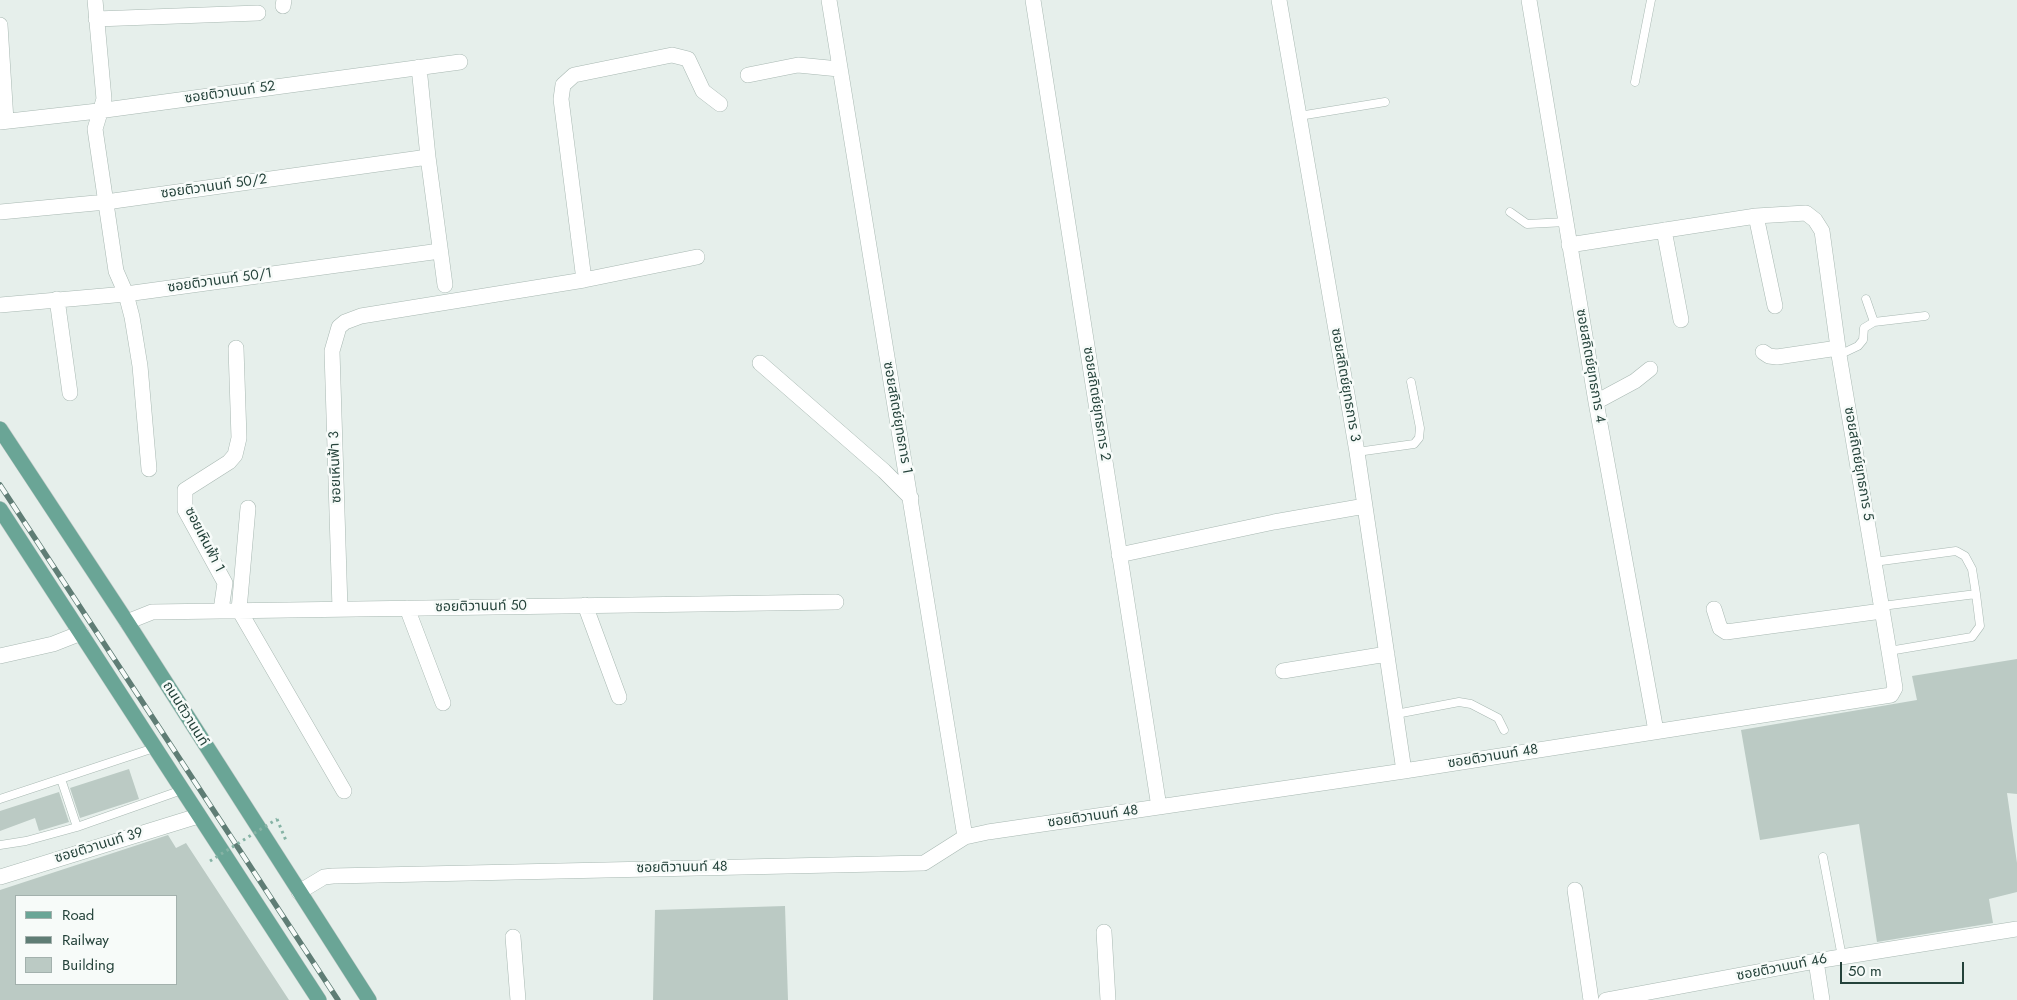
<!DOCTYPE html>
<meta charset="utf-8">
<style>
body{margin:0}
#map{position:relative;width:2017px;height:1000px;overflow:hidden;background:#e6efeb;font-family:Jost,sans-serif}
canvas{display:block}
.legend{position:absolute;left:15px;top:895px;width:162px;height:90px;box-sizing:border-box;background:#f7fbf9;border:1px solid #a3b1ad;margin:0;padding:6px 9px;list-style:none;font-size:15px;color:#24423a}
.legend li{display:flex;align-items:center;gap:10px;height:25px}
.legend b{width:25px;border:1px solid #a3b1ad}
.scale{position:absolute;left:1840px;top:962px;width:124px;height:22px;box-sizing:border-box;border:2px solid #24423a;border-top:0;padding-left:6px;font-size:15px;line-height:18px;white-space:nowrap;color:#24423a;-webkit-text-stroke:4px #f7fbf9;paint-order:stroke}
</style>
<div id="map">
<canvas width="2017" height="1000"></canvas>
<ul class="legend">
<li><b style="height:6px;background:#6aa596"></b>Road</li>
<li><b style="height:6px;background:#5f7d75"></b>Railway</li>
<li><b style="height:14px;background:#bbcac4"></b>Building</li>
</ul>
<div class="scale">50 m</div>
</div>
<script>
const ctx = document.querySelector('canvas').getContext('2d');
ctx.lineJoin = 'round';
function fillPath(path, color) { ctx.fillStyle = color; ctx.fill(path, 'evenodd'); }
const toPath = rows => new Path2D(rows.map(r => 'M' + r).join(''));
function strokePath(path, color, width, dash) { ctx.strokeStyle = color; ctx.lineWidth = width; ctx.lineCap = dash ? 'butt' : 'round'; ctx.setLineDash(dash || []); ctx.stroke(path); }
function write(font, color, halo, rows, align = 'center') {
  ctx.font = font + ' Jost,"Noto Sans Thai",sans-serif'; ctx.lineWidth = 5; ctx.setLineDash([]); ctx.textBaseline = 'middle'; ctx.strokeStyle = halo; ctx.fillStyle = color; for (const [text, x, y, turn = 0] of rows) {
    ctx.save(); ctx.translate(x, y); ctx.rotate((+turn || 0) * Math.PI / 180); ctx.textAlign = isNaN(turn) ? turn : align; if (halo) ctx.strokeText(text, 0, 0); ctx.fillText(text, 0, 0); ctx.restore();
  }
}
fillPath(toPath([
 [2017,659,2017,794,2007,793,2017,863,2017,892,1989,899,1993,923,1877,942,1859,824,1760,840,1741,730,1917,700,1912,676],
 [129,769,139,799,80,818,70,788],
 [59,792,69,822,39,831,35,818,0,831,0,811],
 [168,835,176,848,186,843,289,1000,0,1000,0,890],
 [16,896,176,896,176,984,16,984],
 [785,906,788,1000,653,1000,655,910]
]), '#bbcac4');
const lane = toPath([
 [1635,82,1651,0],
 [1299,116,1385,102],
 [1510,212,1527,224,1566,222],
 [1866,299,1874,322],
 [1839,355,1858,346,1863,340,1864,328,1874,322,1925,316],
 [1357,452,1414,444,1419,438,1420,428,1411,382],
 [1874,562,1956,551,1965,556,1972,569,1976,594,1980,626,1972,637,1889,651],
 [1882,606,1976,594],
 [1396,714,1459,702,1471,704,1498,718,1504,730],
 [61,779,77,827],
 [0,799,154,748],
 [0,845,26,841,77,827,182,790],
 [1823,857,1842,957]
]);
const street = toPath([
 [95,0,104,99,95,129,116,271,126,294,132,317,140,366,149,469],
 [829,0,965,837],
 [1033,0,1159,807],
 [1279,0,1357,452,1404,771],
 [1529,0,1596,402,1656,731],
 [283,6,284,0],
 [96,19,258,13],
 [0,25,6,121],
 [419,67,428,157,445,285],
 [748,75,798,65,839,69],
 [0,122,98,111,460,62],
 [0,212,106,202,428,157],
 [1756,216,1775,306],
 [1664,230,1681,320],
 [584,280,561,99,563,85,574,75,672,55,688,59,703,91,720,104],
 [57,299,70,393],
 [0,305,126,294,440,251],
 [1763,352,1769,356,1777,357,1838,348],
 [760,363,884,471,911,498],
 [1596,402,1635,381,1650,369],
 [248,508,239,610,344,791],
 [1119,555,1274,522,1365,506],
 [585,605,619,697],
 [407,608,443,703],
 [340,609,332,351,339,327,345,322,361,316,584,280,697,257],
 [1714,609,1720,628,1726,632,1882,611],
 [221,610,225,583,185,510,185,490,229,462,235,455,239,438,236,348],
 [127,622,152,612,836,602],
 [0,656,53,644,81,633],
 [1283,671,1387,654],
 [0,877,198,816],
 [1575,890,1591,1000],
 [299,892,324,877,333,876,924,863,965,837,988,832,1404,771,1891,695,1895,688,1889,651,1839,355,1822,231,1815,220,1806,213,1756,216,1569,245],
 [1104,932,1108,1000],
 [513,937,518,1000],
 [1816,961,1822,1000],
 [1606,1000,1816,961,2017,929]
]);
const primary = toPath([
 [0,429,127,622,369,1000],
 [0,509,319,1000]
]);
strokePath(lane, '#a8b8b2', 9);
strokePath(street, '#a8b8b2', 16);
strokePath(primary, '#c2cac8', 16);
strokePath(toPath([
 [277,819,287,843]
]), '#86b3a5', 3, [2.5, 4]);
strokePath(lane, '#fff', 8);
strokePath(street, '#fff', 15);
strokePath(primary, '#6aa596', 15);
const rail = toPath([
 [0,485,338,1000]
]);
strokePath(rail, '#5f7d75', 5.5);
strokePath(rail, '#f7fbf9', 4, [11]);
strokePath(toPath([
 [210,861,277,819]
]), '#86b3a5', 3, [2.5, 4]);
write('14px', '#24423a', '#f7fbf9', [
 ["ซอยติวานนท์ 52",230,93,-8],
 ["ซอยติวานนท์ 50/2",214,187,-8],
 ["ซอยติวานนท์ 50/1",220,281,-8],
 ["ซอยสถิตย์ยุทธการ 4",1590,366,80],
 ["ซอยสถิตย์ยุทธการ 3",1345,385,80],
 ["ซอยสถิตย์ยุทธการ 2",1096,404,81],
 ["ซอยสถิตย์ยุทธการ 1",897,418,80],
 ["ซอยสถิตย์ยุทธการ 5",1858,464,80],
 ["ซอยเหินฟ้า 3",336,467,-92],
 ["ซอยเหินฟ้า 1",204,540,63],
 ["ซอยติวานนท์ 50",481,607,-1],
 ["ถนนติวานนท์",185,714,58],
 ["ซอยติวานนท์ 48",1493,757,-9],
 ["ซอยติวานนท์ 48",1093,817,-8],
 ["ซอยติวานนท์ 39",99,846,-17],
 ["ซอยติวานนท์ 48",682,868,-1],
 ["ซอยติวานนท์ 46",1782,968,-11]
]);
</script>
